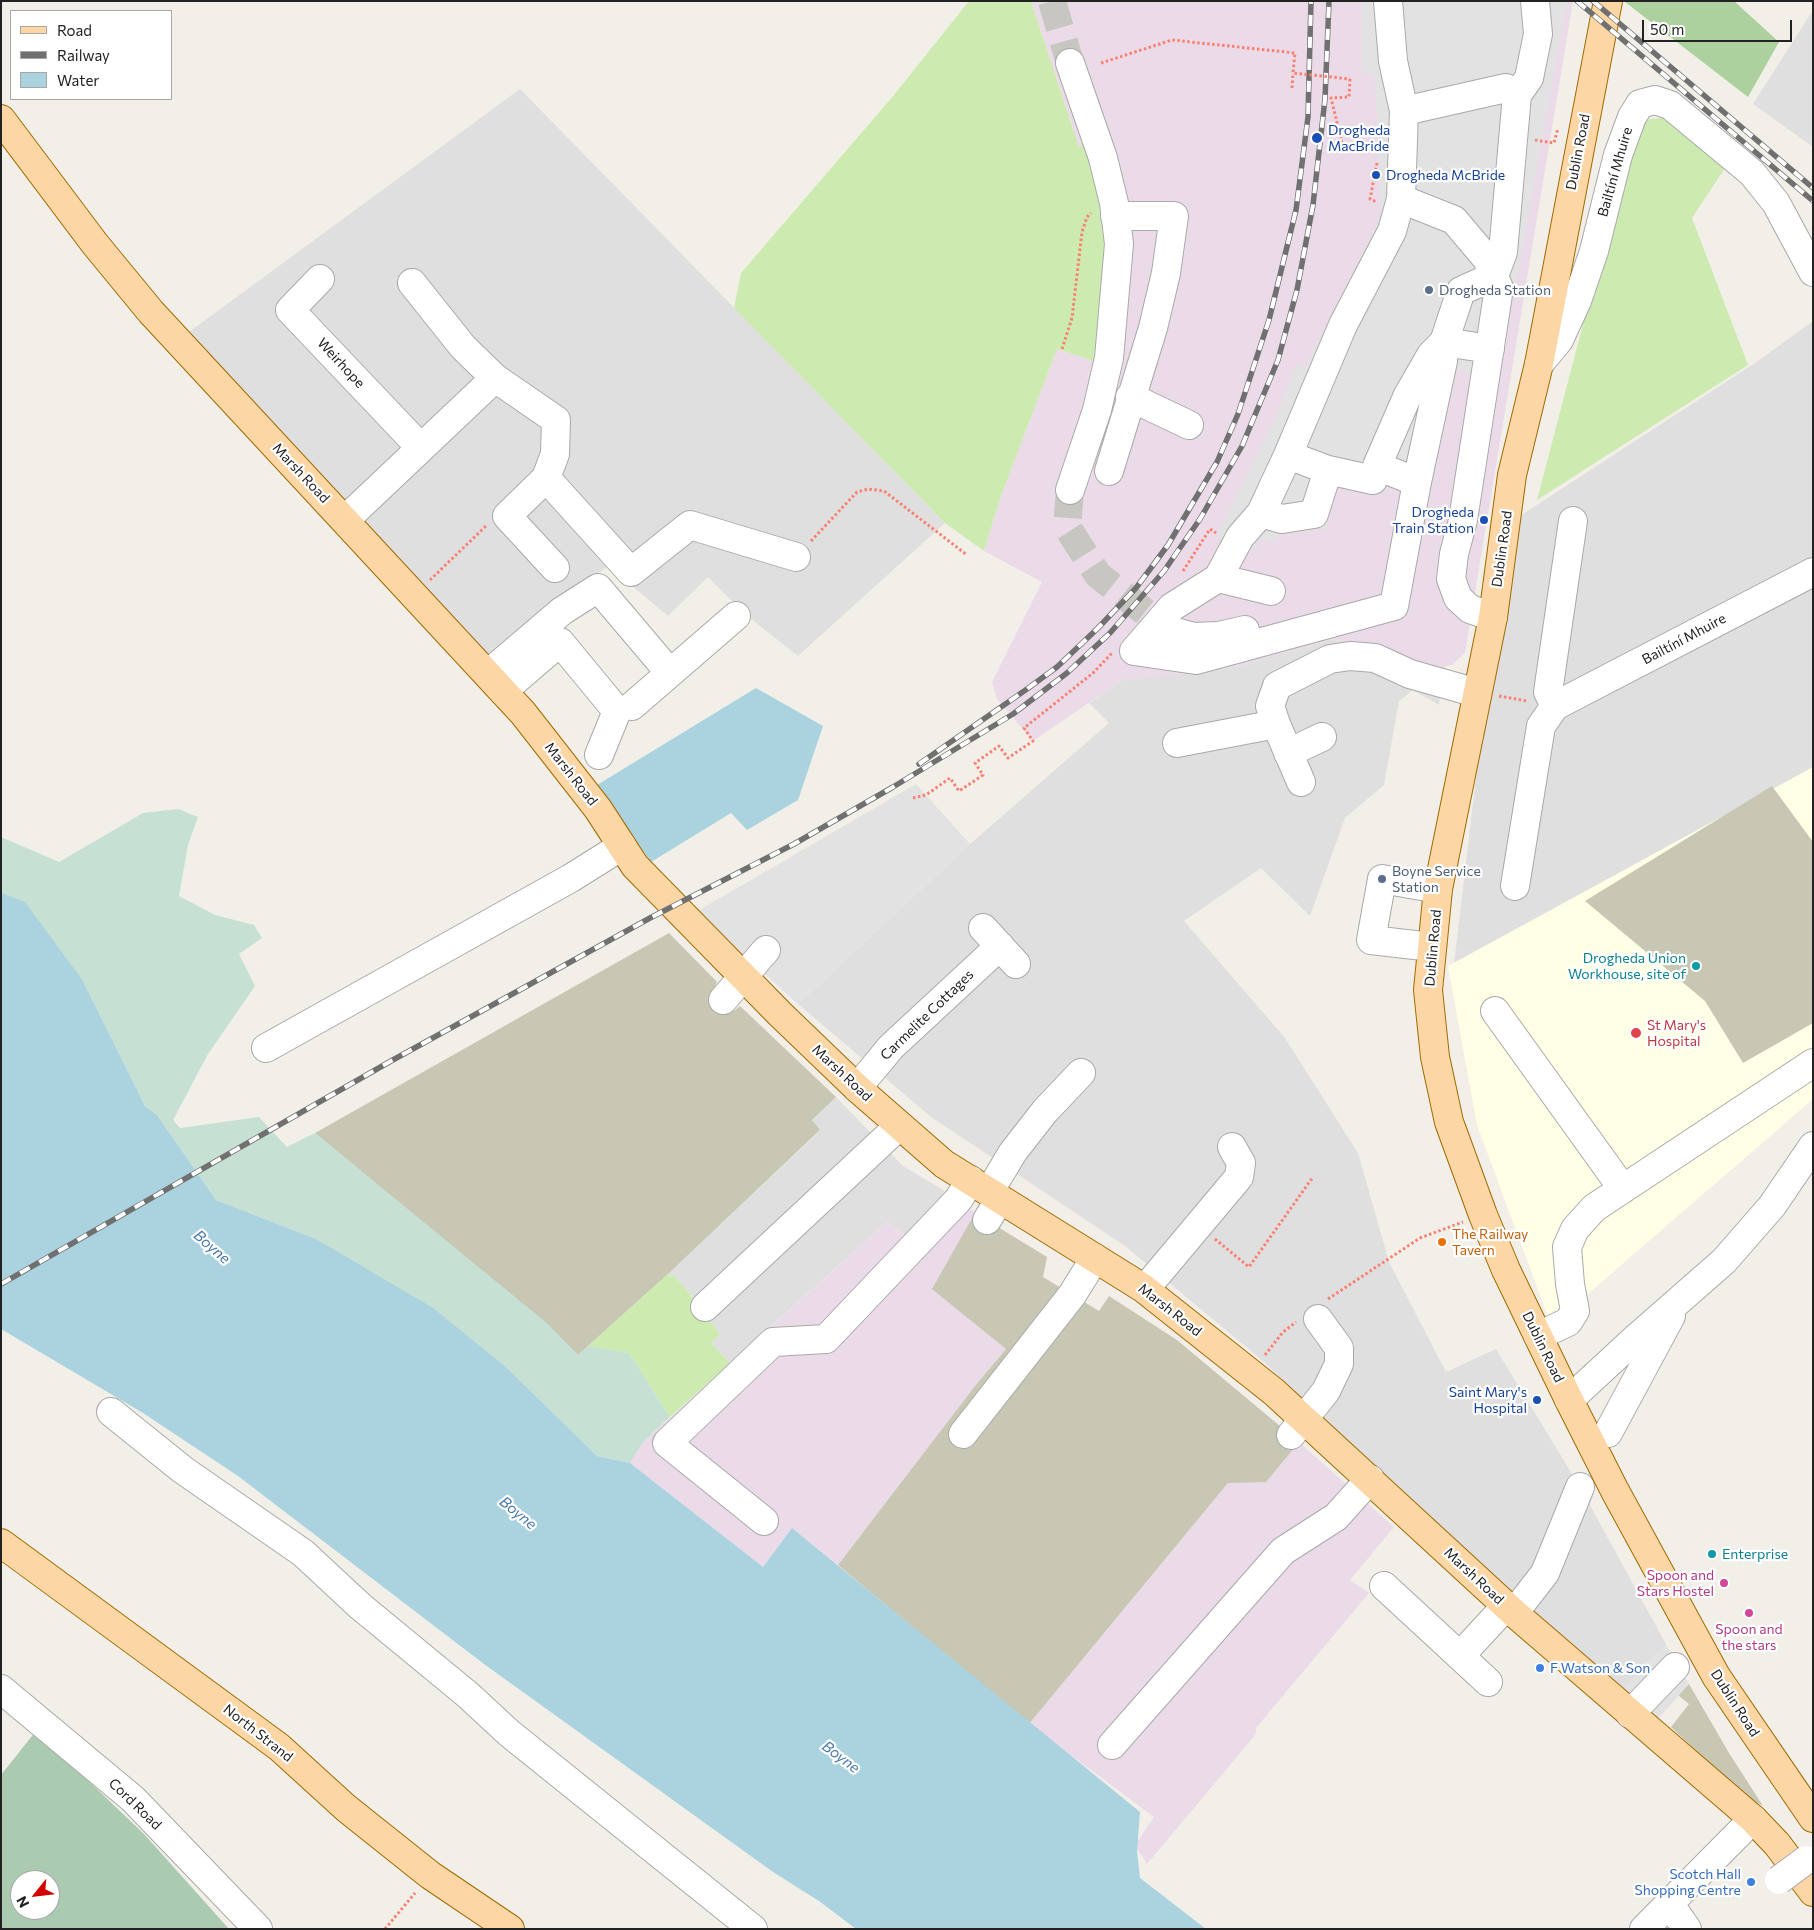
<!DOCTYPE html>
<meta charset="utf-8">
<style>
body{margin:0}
#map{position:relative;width:1814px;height:1930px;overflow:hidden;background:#f2efe9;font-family:Commissioner,sans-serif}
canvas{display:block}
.frame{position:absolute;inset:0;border:2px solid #222;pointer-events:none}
.legend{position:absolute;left:10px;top:10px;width:162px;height:90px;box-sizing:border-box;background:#fff;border:1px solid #a7a7a7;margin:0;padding:6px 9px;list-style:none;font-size:15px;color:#222}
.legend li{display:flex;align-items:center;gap:10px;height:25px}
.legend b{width:25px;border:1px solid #a7a7a7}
.north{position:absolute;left:10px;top:1870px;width:50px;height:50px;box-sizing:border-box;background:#fff;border:1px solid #a7a7a7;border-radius:50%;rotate:241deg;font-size:14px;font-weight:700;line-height:20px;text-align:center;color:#222}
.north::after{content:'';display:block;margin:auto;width:18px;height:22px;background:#d40000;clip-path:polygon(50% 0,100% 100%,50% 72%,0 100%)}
.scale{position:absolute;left:1642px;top:20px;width:150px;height:22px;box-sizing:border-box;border:2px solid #222;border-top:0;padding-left:6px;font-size:15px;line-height:18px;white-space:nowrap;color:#222;-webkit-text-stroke:4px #fff;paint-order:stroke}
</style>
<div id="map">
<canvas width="1814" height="1930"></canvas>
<div class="frame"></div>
<ul class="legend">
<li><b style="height:6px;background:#fcd6a4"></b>Road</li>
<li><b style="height:6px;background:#707070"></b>Railway</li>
<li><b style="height:14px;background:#aad3df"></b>Water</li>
</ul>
<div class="north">N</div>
<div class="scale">50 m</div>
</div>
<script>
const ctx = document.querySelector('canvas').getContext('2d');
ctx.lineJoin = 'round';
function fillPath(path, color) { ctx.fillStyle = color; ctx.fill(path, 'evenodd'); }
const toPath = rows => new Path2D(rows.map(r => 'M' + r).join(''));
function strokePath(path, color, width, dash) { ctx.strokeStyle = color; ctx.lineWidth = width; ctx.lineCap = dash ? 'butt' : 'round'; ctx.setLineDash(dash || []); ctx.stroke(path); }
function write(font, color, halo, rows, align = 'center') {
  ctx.font = font + ' Commissioner,sans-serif'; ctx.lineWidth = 4.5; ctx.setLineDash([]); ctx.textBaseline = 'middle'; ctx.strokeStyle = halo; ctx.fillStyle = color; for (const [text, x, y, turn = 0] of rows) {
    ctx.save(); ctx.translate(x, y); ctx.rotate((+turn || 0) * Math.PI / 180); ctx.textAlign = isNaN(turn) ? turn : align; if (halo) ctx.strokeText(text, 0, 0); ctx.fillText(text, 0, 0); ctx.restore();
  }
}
fillPath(toPath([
 [1813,10,1813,147,1753,104],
 [520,89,945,523,798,656,746,615,708,577,668,616,608,566,545,613,491,660,189,332],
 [1813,321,1813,769,1454,964,1506,525,1758,361],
 [1333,639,1382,651,1430,668,1445,666,1439,705,1413,690,1399,701,1384,785,1345,818,1310,916,1261,868,1184,921,1285,1038,1358,1153,1389,1262,1446,1372,1496,1349,1580,1487,1667,1646,1647,1662,1622,1691,1522,1606,1263,1361,1125,1246,931,1117,798,1004,970,844,1109,723,1089,703,1122,680,1235,667],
 [836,1097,903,1166,945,1191,913,1242,887,1222,730,1363,711,1343,720,1334,687,1290,674,1276,667,1275,820,1131,812,1120]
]), '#e0dfdf');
fillPath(toPath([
 [1031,1,1573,1,1465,653,1452,665,1430,668,1382,651,1333,639,1235,667,1122,680,1033,741,997,699,992,682,1042,582,984,551,1001,496,1057,349,1097,362,1086,143,1079,147],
 [945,1191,975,1213,981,1328,1006,1349,975,1386,838,1565,792,1528,763,1567,630,1463,643,1442,887,1222,913,1242],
 [1299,1442,1394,1527,1350,1580,1369,1593,1256,1728,1256,1734,1147,1864,1135,1845,1154,1817,1029,1724,1229,1482]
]), '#ebdbe8');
fillPath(toPath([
 [1813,767,1813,1099,1583,1298,1584,1324,1558,1338,1548,1317,1477,1125,1448,966]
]), '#ffffe5');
fillPath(toPath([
 [1772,786,1813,842,1813,1023,1743,1063,1705,1001,1585,901],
 [669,933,717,982,714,989,734,1011,740,1006,836,1097,812,1120,820,1130,667,1275,578,1355,550,1328,315,1133],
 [975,1213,1047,1257,1043,1277,1099,1311,1109,1296,1177,1340,1299,1442,1266,1482,1228,1483,1029,1724,838,1565,975,1386,1006,1349,932,1289],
 [1689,1684,1729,1753,1763,1806,1746,1797,1671,1727,1689,1704,1678,1695]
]), '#c7c7b4');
fillPath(toPath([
 [969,1,1031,1,1079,147,1086,143,1102,200,1108,262,1097,362,1057,349,1001,496,984,551,945,523,734,308,741,273,894,95],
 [1667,117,1727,165,1692,218,1748,365,1537,500,1631,141,1644,120],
 [667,1275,674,1276,687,1290,720,1334,711,1343,730,1363,670,1417,629,1353,588,1346]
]), '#cdebb0');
fillPath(toPath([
 [1734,1,1779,42,1748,97,1625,2]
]), '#add19e');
fillPath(toPath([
 [178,809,198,817,188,845,179,896,215,915,254,925,262,938,239,954,255,986,208,1054,173,1120,180,1128,259,1117,287,1147,315,1133,548,1324,578,1355,588,1346,629,1353,670,1417,643,1442,630,1463,597,1456,507,1368,316,1239,216,1200,157,1115,145,1106,83,981,1,893,1,837,59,862,143,813]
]), '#c6e0d4');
fillPath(toPath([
 [36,1731,144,1834,229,1929,1,1929,1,1775],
 [20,1880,50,1880,50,1910,20,1910]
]), '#aacbaf');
fillPath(toPath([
 [1362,1,1567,1,1499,377,1457,370,1429,496,1336,477,1326,530,1278,526,1277,541,1257,540,1256,550,1240,550,1217,535,1276,416,1297,364,1305,369,1381,215,1375,76,1362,72],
 [916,784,970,844,798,1004,696,912],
 [1667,1646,1689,1684,1657,1720,1622,1691,1647,1662]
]), '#e2e2e2');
fillPath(toPath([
 [756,688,823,726,798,800,747,830,731,813,651,862,597,785],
 [1,893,25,902,83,981,145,1106,157,1115,216,1200,316,1239,433,1308,507,1368,597,1456,630,1463,763,1567,792,1528,1140,1812,1137,1852,1140,1878,1206,1929,856,1929,819,1901,773,1872,484,1664,238,1476,143,1413,1,1329]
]), '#aad3df');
strokePath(toPath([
 [1052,1,1070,63],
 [1070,490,1067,527,1098,575,1168,630]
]), '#c8c6c1', 28, [28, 14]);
const minor = toPath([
 [1388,1,1393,61,1404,111],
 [1517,95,1529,78,1538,34,1535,1],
 [1401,199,1454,220,1487,259,1499,288,1463,520,1454,554,1451,579,1458,598,1470,609,1493,617],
 [320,279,290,310,421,448],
 [412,283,463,347,495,378,556,420,555,454,546,478,631,572,690,525,796,557],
 [1444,342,1443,361,1417,482,1377,466,1407,397,1431,355,1444,342],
 [1539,364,1559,340,1577,301,1594,251,1618,155,1632,117,1640,104,1655,100,1670,105,1752,173,1776,203,1813,272],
 [1130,397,1189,425],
 [1288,455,1343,325,1392,231,1401,199,1404,111,1506,88,1517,95,1503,252,1494,276,1461,291,1444,342,1490,349],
 [1328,470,1314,514,1282,519,1261,513,1288,455,1328,470,1373,480,1377,466],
 [1109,471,1153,328,1166,273,1174,216,1115,216],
 [546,478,507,516,555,568],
 [1070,490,1097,410,1109,358,1119,244,1114,203,1103,158,1070,63],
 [1261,513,1240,537,1218,578,1271,591],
 [345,520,495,378],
 [1218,578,1172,607,1134,651,1196,660,1394,606,1417,482],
 [1168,630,1194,637,1219,636,1245,630],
 [488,674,562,611,598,588,670,673],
 [503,691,560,642,617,711,599,755],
 [632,706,736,616],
 [1555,706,1548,692,1573,521],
 [1177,743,1276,724],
 [1288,753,1322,737],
 [1301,782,1276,724,1270,706,1277,686,1330,659,1350,656,1375,658,1410,674,1477,693],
 [1515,886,1541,726,1555,706,1813,572],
 [983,928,1016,964],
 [1432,947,1371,940,1382,879,1438,889],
 [723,1000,766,950],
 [1495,1011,1623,1189],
 [266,1048,571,878,622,846],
 [857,1088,891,1047,1000,946],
 [989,1192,1013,1152,1045,1111,1081,1073],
 [987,1220,1000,1199],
 [1145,1289,1239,1177,1241,1163,1232,1147],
 [705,1307,899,1126],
 [1538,1336,1568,1322,1575,1311,1570,1284,1567,1247,1575,1229,1594,1208,1813,1063],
 [1569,1400,1635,1339,1724,1261,1772,1206,1813,1146],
 [111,1412,183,1470,303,1553,360,1606,468,1695,509,1733,753,1929],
 [1608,1433,1671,1316],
 [963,1434,1072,1295,1095,1258],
 [1291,1435,1326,1391,1339,1364,1339,1348,1318,1319],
 [764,1521,667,1443,773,1342,826,1339,958,1200,971,1180],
 [1384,1586,1488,1682],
 [1514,1613,1545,1573,1580,1487],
 [1460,1656,1506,1606],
 [1,1689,133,1799,258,1929],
 [1630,1714,1675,1667],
 [1112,1745,1283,1551,1336,1517,1370,1479],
 [1669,1903,1687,1929],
 [1644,1929,1753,1819]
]);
const major = toPath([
 [1608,1,1539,364,1512,475,1493,617,1438,889,1428,990,1435,1057,1449,1122,1483,1215,1506,1270,1569,1400,1615,1491,1716,1676,1813,1818],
 [1,119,95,244,151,312,523,713,598,809,635,866,780,1014,857,1088,944,1164,1143,1288,1274,1392,1514,1613,1753,1819,1777,1844,1813,1892],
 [1,1543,279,1747,346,1808,430,1875,510,1929]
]);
strokePath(minor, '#a9a9a9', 30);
strokePath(major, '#a06b00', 30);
strokePath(toPath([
 [1292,88,1293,73],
 [1535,140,1554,143,1558,128],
 [1342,143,1331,98,1349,97,1350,79],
 [1377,163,1370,199,1377,202],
 [1062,349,1072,318,1082,232,1087,217,1091,213],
 [811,541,857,492,868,489,884,491,967,555],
 [1183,571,1210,529,1216,533],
 [430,580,487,525],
 [1499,696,1527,701],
 [913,798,926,795,950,778,959,791,983,775,975,763,999,746,1008,758,1033,741,1024,728,1093,673,1112,653],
 [1215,1239,1249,1267,1313,1177],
 [1328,1299,1420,1238,1463,1222],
 [1265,1355,1283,1332,1296,1322],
 [385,1929,415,1893]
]), '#fa8072', 3, [2.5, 2.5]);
strokePath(minor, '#fff', 28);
strokePath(major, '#fcd6a4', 28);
const rail = toPath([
 [1577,1,1813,201],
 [1593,1,1813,188],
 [919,764,1027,689,1057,667,1098,628,1136,588,1168,545,1217,462,1238,414,1269,320,1296,210,1308,117,1311,1],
 [1,1284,391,1061,650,918,794,844,893,787,1013,714,1067,673,1110,633,1164,571,1200,519,1242,446,1278,360,1297,290,1313,205,1325,99,1329,1]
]);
strokePath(rail, '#707070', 5.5);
strokePath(rail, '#fff', 4, [11]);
const minorBridge = toPath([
 [1779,1880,1806,1860]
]);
strokePath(minorBridge, '#a9a9a9', 30, []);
strokePath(toPath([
 [1101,63,1172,40,1295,53,1293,73,1350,79]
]), '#fa8072', 3, [2.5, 2.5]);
strokePath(minorBridge, '#fff', 28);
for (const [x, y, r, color] of [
 [1317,138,6,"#1a4fb4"],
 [1376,175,5,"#1a4fb4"],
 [1429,290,5,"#5c6f8a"],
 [1484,520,5,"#1a4fb4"],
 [1382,879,5,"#5c6f8a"],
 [1696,966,5,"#0f9aa8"],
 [1636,1033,6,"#e0444e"],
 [1442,1242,5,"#e8710a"],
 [1537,1400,5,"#1a4fb4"],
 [1712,1554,5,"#0f9aa8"],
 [1724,1583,5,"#d1479c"],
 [1749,1613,5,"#d1479c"],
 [1540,1668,5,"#3f7fe0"],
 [1751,1882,5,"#3f7fe0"]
]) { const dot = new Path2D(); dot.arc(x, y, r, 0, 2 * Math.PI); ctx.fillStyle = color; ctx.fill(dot); strokePath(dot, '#fff', 2); }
write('14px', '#164399', '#fff', [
 ["Drogheda",1328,130],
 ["MacBride",1328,146],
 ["Drogheda McBride",1386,175],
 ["Drogheda",1474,512,"right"],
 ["Train Station",1474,528,"right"],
 ["Saint Mary's",1527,1392,"right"],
 ["Hospital",1527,1408,"right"]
], 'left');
write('14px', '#222', '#fff', [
 ["Dublin Road",1578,152,-79],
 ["Bailtíní Mhuire",1615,172,-74],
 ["Weirhope",341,363,47],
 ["Marsh Road",301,473,47],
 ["Dublin Road",1502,549,-82],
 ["Bailtíní Mhuire",1684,639,-28],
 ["Marsh Road",571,774,52],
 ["Dublin Road",1433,948,-85],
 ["Carmelite Cottages",927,1015,-44],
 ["Marsh Road",842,1073,43],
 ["Marsh Road",1170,1310,38],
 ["Dublin Road",1543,1347,64],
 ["Marsh Road",1474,1576,43],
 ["Dublin Road",1735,1703,57],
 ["North Strand",258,1733,38],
 ["Cord Road",135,1804,44]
]);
write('14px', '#4e5e75', '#fff', [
 ["Drogheda Station",1439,290],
 ["Boyne Service",1392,871],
 ["Station",1392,887]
], 'left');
write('14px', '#0d838f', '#fff', [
 ["Drogheda Union",1686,958],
 ["Workhouse, site of",1686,974],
 ["Enterprise",1722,1554,"left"]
], 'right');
write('14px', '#be3a42', '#fff', [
 ["St Mary's",1647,1025],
 ["Hospital",1647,1041]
], 'left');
write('14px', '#c56008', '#fff', [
 ["The Railway",1452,1234],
 ["Tavern",1452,1250]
], 'left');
write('14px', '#b23c85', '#fff', [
 ["Spoon and",1714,1575],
 ["Stars Hostel",1714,1591],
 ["Spoon and",1749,1629,"center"],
 ["the stars",1749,1645,"center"]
], 'right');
write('14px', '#366cbe', '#fff', [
 ["F Watson & Son",1550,1668],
 ["Scotch Hall",1741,1874,"right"],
 ["Shopping Centre",1741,1890,"right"]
], 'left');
write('italic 15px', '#4a7aab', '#fff', [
 ["Boyne",212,1247,41],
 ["Boyne",518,1513,39],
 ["Boyne",841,1757,37]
]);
</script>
